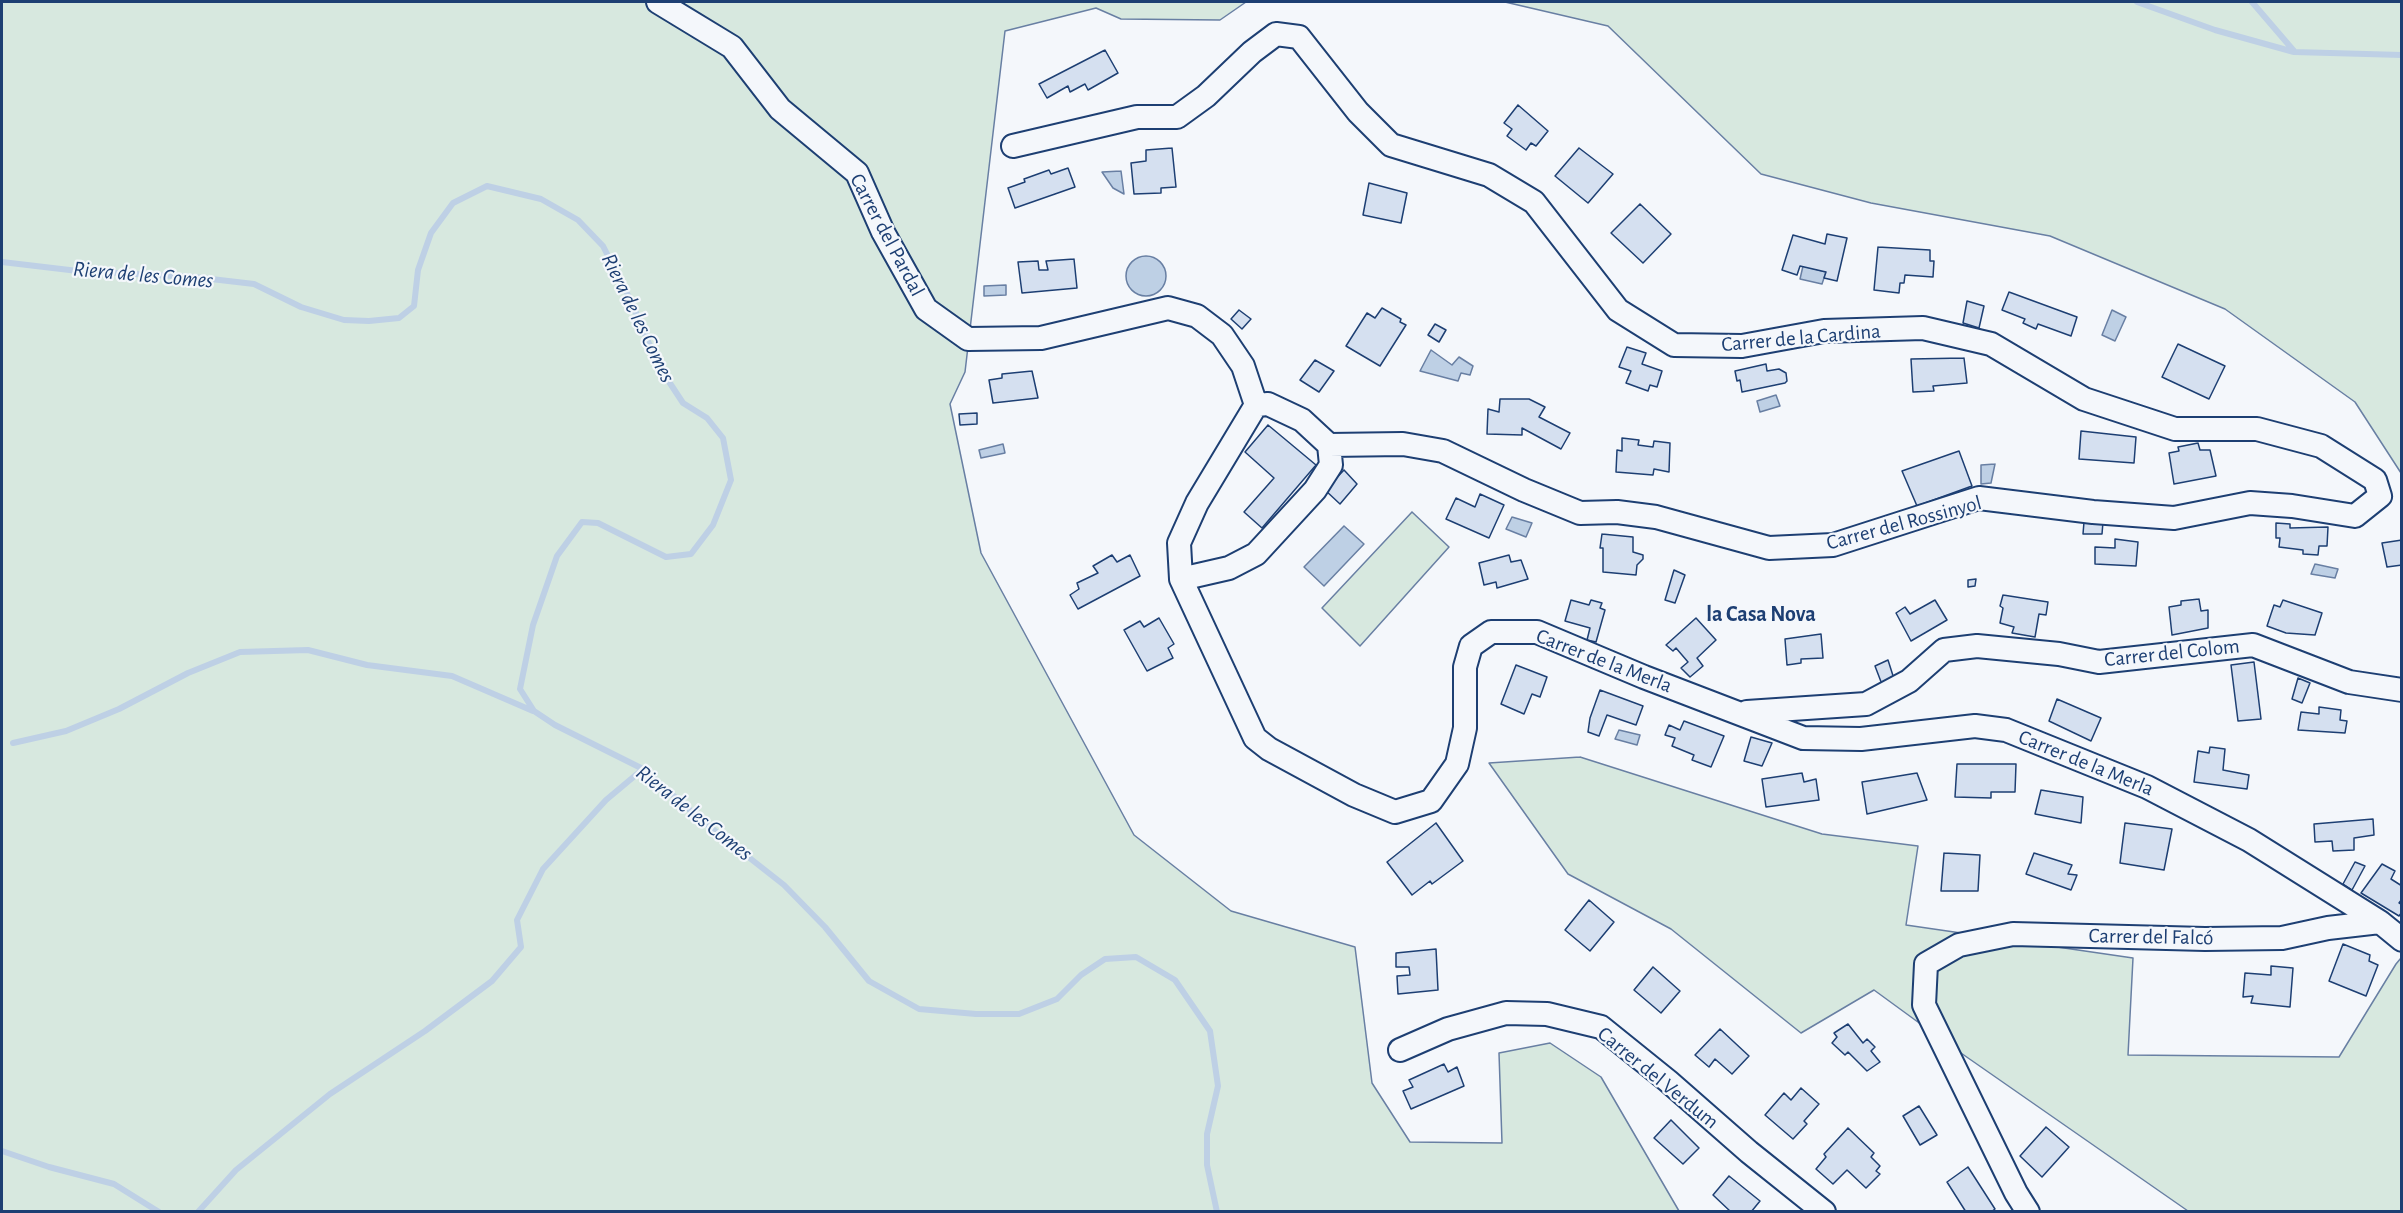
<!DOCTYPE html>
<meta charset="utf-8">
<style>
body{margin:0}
#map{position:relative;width:2403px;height:1213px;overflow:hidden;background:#f4f7fb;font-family:"Alegreya Sans",sans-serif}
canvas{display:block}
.frame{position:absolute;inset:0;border:3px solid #1d3f73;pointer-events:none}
</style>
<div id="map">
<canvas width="2403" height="1213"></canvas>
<div class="frame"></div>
</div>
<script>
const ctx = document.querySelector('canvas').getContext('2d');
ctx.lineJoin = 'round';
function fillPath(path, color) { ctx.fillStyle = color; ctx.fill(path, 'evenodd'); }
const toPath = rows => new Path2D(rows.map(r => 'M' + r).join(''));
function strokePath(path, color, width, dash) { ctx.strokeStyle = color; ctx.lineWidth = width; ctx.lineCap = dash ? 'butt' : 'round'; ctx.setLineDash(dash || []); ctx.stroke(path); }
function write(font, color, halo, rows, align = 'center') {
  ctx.font = font + ' "Alegreya Sans",sans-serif'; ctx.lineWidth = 4.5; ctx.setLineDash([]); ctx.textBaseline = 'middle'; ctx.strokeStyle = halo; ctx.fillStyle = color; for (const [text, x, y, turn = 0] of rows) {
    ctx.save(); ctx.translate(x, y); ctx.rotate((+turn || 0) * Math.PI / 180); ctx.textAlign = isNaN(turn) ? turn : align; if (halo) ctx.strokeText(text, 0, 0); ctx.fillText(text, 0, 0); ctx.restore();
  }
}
const green = toPath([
 [2,2,1246,2,1220,20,1121,19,1096,8,1005,31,965,372,950,404,981,553,1134,835,1231,911,1355,947,1372,1083,1410,1142,1502,1143,1499,1053,1550,1043,1601,1077,1679,1211,2,1212,2,2],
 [1505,2,2401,2,2401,473,2355,402,2225,309,2050,236,1871,203,1761,174,1608,26,1505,2],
 [1412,512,1449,547,1360,646,1322,608,1412,512],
 [1580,757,1822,834,1918,846,1906,925,2133,958,2128,1055,2339,1057,2396,964,2401,958,2401,1211,2188,1211,1948,1044,1874,990,1801,1033,1671,929,1568,874,1489,763,1580,757]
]);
fillPath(green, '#d7e8df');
strokePath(green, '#687fa3', 1.5);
const water = toPath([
 [1121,171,1124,194,1113,188,1102,172,1121,171],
 '1126 276a20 20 0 1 1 40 0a20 20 0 1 1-40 0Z',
 [1803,266,1826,272,1822,284,1800,279,1803,266],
 [1006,285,1006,295,984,296,984,286,1006,285],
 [2112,310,2126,317,2115,341,2102,335,2112,310],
 [1431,350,1452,365,1459,357,1473,366,1470,375,1461,373,1458,381,1420,371,1431,350],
 [1776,395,1780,406,1760,412,1757,401,1776,395],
 [1003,444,1005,453,981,458,979,450,1003,444],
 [1995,464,1991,483,1981,484,1981,465,1995,464],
 [1512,517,1532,523,1526,537,1506,529,1512,517],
 [1344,526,1364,544,1324,586,1304,567,1344,526],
 [2315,564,2338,569,2335,578,2311,574,2315,564],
 [1619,730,1640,735,1637,745,1615,739,1619,730]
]);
fillPath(water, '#bed0e5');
strokePath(water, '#687fa3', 1.5);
strokePath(toPath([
 [2137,2,2215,30,2294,52,2402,55],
 [2252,2,2294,51],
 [2,262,78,271,194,277,254,284,301,307,344,320,369,321,399,318,414,306,418,270,431,233,453,203,487,186,541,199,578,220,603,246,631,301,658,365,683,403,707,418,723,438,731,480,713,525,691,554,666,557,598,523,582,522,557,556,533,625,520,689,534,711,555,725,643,769,700,819,784,885,825,927,869,981,919,1009,976,1014,1019,1014,1057,999,1081,975,1105,959,1136,957,1175,980,1210,1031,1218,1086,1207,1134,1207,1165,1217,1212],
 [13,743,66,731,119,709,188,673,240,652,308,650,367,665,452,676,533,711],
 [2,1151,49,1167,114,1184,159,1212],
 [198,1212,236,1170,330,1094,425,1031,492,981,521,947,517,920,543,869,606,800,643,769]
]), '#bed0e5', 6);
const building = toPath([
 [1105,50,1118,73,1088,90,1085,84,1070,92,1068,86,1047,98,1039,84,1105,50],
 [1518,105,1548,131,1536,146,1531,143,1526,150,1507,136,1512,129,1504,123,1518,105],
 [1172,148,1176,187,1161,188,1161,193,1134,194,1131,163,1146,161,1146,150,1172,148],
 [1579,148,1613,174,1588,203,1555,176,1579,148],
 [1068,168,1075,187,1015,208,1008,188,1025,182,1024,179,1049,170,1051,174,1068,168],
 [1369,183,1407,193,1401,223,1363,215,1369,183],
 [1640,204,1671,234,1643,263,1611,233,1640,204],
 [1827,234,1847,238,1837,281,1824,278,1826,272,1800,266,1797,275,1782,270,1793,235,1825,244,1827,234],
 [1878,247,1930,250,1930,261,1934,261,1933,277,1905,275,1904,283,1900,283,1899,293,1874,290,1878,247],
 [1074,259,1077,288,1022,293,1018,262,1038,261,1039,270,1048,270,1046,261,1074,259],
 [2009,292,2077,317,2071,336,2038,324,2036,329,2023,323,2025,319,2002,310,2009,292],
 [1967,301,1984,306,1979,328,1963,323,1967,301],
 [1382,308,1401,319,1400,322,1406,325,1380,366,1346,346,1367,313,1375,318,1382,308],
 [1239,310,1251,319,1242,329,1231,319,1239,310],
 [1435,324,1446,330,1439,342,1428,335,1435,324],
 [2178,344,2225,366,2209,399,2162,377,2178,344],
 [1627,347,1646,353,1642,364,1662,371,1657,387,1650,385,1648,391,1626,383,1631,371,1619,367,1627,347],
 [1964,358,1967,383,1933,386,1934,391,1913,392,1911,359,1964,358],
 [1315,360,1334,371,1319,392,1300,380,1315,360],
 [1766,364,1767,371,1779,369,1786,373,1787,381,1785,383,1742,392,1740,380,1737,381,1735,371,1766,364],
 [1032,371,1038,398,993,403,989,380,1002,378,1002,374,1032,371],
 [1500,399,1529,399,1545,407,1539,417,1570,433,1561,449,1522,428,1522,435,1487,434,1488,409,1499,412,1500,399],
 [977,413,977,424,960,425,959,414,977,413],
 [1268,425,1316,465,1262,528,1244,512,1274,478,1245,452,1268,425],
 [2081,431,2136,437,2134,463,2079,459,2081,431],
 [1622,438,1639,440,1638,445,1653,447,1654,441,1670,443,1669,472,1654,469,1653,475,1616,472,1617,450,1622,451,1622,438],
 [2198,443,2200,450,2210,450,2216,476,2174,484,2169,453,2179,451,2178,447,2198,443],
 [1959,451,1972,486,1917,506,1902,471,1959,451],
 [1344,470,1357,484,1340,504,1325,490,1344,470],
 [1480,494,1504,505,1489,538,1446,519,1456,498,1475,507,1480,494],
 [2084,522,2103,522,2102,534,2083,534,2084,522],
 [2276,523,2290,524,2290,528,2328,527,2327,546,2319,546,2318,555,2303,554,2303,550,2279,547,2280,538,2276,538,2276,523],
 [1602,534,1633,537,1633,552,1643,555,1643,559,1637,565,1636,575,1603,572,1603,548,1600,548,1602,534],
 [2115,539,2138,542,2136,566,2095,564,2095,547,2115,548,2115,539],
 [2402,540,2402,565,2387,567,2382,543,2402,540],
 [1112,555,1117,562,1130,555,1140,576,1078,609,1070,595,1079,589,1077,583,1098,573,1093,566,1112,555],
 [1509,555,1511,562,1521,560,1528,579,1497,588,1496,582,1484,585,1479,563,1509,555],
 [1674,570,1685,575,1675,603,1665,600,1674,570],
 [1976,579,1975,586,1968,587,1968,580,1976,579],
 [2003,595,2048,602,2046,615,2039,614,2035,637,2012,633,2014,627,2000,623,2003,608,2000,606,2003,595],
 [2199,599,2201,611,2208,610,2208,628,2172,635,2169,607,2181,605,2181,601,2199,599],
 [1571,600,1589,605,1591,600,1602,603,1600,608,1605,610,1596,642,1587,640,1590,628,1565,621,1571,600],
 [1935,600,1947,620,1911,641,1896,613,1905,607,1910,614,1935,600],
 [2283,600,2322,613,2315,635,2286,633,2267,626,2274,605,2280,607,2283,600],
 [1159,618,1174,644,1168,648,1173,658,1147,671,1124,630,1140,621,1144,627,1159,618],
 [1696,618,1716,640,1697,658,1703,666,1690,677,1681,668,1688,662,1676,648,1673,651,1666,645,1696,618],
 [1821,634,1823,658,1801,659,1801,663,1787,665,1785,639,1821,634],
 [1888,660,1895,682,1883,687,1875,666,1888,660],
 [2254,662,2261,719,2238,721,2231,665,2254,662],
 [1516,665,1547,677,1540,697,1532,694,1524,714,1501,704,1516,665],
 [2298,678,2310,683,2302,703,2292,699,2298,678],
 [1600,690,1643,706,1636,725,1607,715,1599,736,1588,732,1590,718,1600,690],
 [2057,699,2101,718,2091,741,2049,721,2057,699],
 [2319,707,2341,710,2340,720,2347,721,2345,733,2298,730,2301,712,2319,714,2319,707],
 [1684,721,1724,736,1711,767,1692,760,1694,755,1672,746,1675,738,1665,735,1669,725,1680,730,1684,721],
 [1751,737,1772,743,1762,766,1744,761,1751,737],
 [2210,747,2225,749,2223,770,2249,775,2247,789,2194,782,2198,751,2209,753,2210,747],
 [1957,764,2016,764,2015,792,1991,792,1991,798,1955,797,1957,764],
 [1802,773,1804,782,1816,779,1819,800,1766,807,1762,779,1802,773],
 [1917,773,1927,800,1867,814,1862,782,1917,773],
 [2041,790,2083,797,2081,823,2035,814,2041,790],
 [2373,819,2374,835,2354,838,2354,850,2333,851,2332,841,2315,842,2314,824,2373,819],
 [1436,823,1463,861,1432,884,1430,881,1412,895,1387,862,1436,823],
 [2125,823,2172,829,2164,870,2120,863,2125,823],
 [1944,853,1980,855,1978,891,1941,891,1944,853],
 [2034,853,2072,865,2068,874,2077,875,2071,890,2026,874,2034,853],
 [2355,862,2365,866,2352,890,2343,884,2355,862],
 [2382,864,2395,871,2391,879,2402,886,2402,899,2399,903,2402,905,2402,912,2399,916,2361,893,2382,864],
 [1589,900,1614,922,1590,951,1565,930,1589,900],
 [2343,944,2370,955,2369,961,2378,965,2366,996,2329,981,2343,944],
 [1436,949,1438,990,1398,994,1397,976,1410,975,1409,967,1396,967,1396,953,1436,949],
 [2271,966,2293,968,2290,1007,2251,1003,2253,996,2243,997,2245,973,2271,975,2271,966],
 [1653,967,1680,991,1661,1013,1634,990,1653,967],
 [1848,1024,1863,1043,1867,1039,1875,1047,1871,1051,1880,1062,1867,1071,1848,1052,1845,1055,1832,1043,1837,1037,1834,1033,1848,1024],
 [1720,1029,1749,1056,1732,1074,1715,1059,1709,1067,1695,1055,1720,1029],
 [1444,1064,1448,1072,1457,1067,1464,1086,1411,1109,1403,1091,1413,1087,1409,1080,1444,1064],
 [1801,1088,1819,1104,1804,1121,1807,1124,1793,1139,1765,1115,1784,1093,1791,1100,1801,1088],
 [1919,1106,1937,1135,1920,1145,1903,1116,1919,1106],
 [1671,1120,1699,1148,1683,1164,1654,1138,1671,1120],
 [2046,1127,2069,1147,2042,1177,2020,1156,2046,1127],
 [1848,1128,1874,1153,1871,1157,1880,1166,1876,1171,1880,1174,1866,1188,1847,1170,1833,1184,1816,1169,1826,1157,1824,1154,1848,1128],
 [1968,1167,1995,1209,1991,1212,1966,1212,1947,1182,1968,1167],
 [1729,1176,1760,1201,1751,1212,1731,1212,1713,1195,1729,1176]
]);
fillPath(building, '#d5e0f0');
strokePath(building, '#1d3f73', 1.5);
const minor = toPath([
 [658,2,732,47,780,109,857,173,883,232,926,309,968,339,1041,338,1168,308,1197,316,1222,335,1243,366,1256,405],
 [1013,146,1137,117,1177,117,1206,96,1252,52,1276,34,1299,37,1358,112,1391,145,1489,175,1534,202,1618,310,1674,345,1742,346,1824,331,1923,328,1991,344,2084,399,2175,429,2257,429,2321,446,2375,480,2380,496,2355,516,2292,506,2250,503,2174,518,2093,512,1979,498,1833,545,1769,548,1656,517,1617,512,1580,513,1524,490,1443,451,1403,444,1329,445,1302,420,1268,404,1256,405],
 [1256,405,1197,503,1179,543,1181,579,1255,738,1269,749,1354,795,1395,812,1431,801,1457,764,1465,728,1465,667,1471,646,1491,632,1537,632,1644,677,1803,738,1861,739,1975,726,2006,730,2147,787,2249,840,2380,922,2402,940],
 [1181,579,1229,568,1256,554,1315,490,1331,465,1329,445],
 [1747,712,1866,704,1909,681,1944,650,1977,646,2059,654,2099,662,2253,645,2349,682,2402,690],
 [1400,1050,1448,1029,1506,1013,1547,1014,1601,1027,1668,1081,1749,1152,1824,1212],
 [2028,1212,2016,1193,1924,1005,1926,964,1959,945,2013,934,2205,939,2282,938,2328,928,2380,922]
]);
strokePath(minor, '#1d3f73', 26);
strokePath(minor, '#f4f7fb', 22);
write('21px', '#1d3f73', '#f4f7fb', [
 ["Carrer del Pardal",887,235,62],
 ["Carrer de la Cardina",1801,338,-5],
 ["Carrer del Rossinyol",1904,523,-15],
 ["Carrer del Colom",2172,653,-6],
 ["Carrer de la Merla",1604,661,21],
 ["Carrer de la Merla",2086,763,22],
 ["Carrer del Falcó",2151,937,1],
 ["Carrer del Verdum",1658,1078,39]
]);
write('italic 22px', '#1d3f73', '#f4f7fb', [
 ["Riera de les Comes",143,275,5],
 ["Riera de les Comes",638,318,64],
 ["Riera de les Comes",694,813,38]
]);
write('bold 22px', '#1d3f73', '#f4f7fb', [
 ["la Casa Nova",1761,614]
]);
</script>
